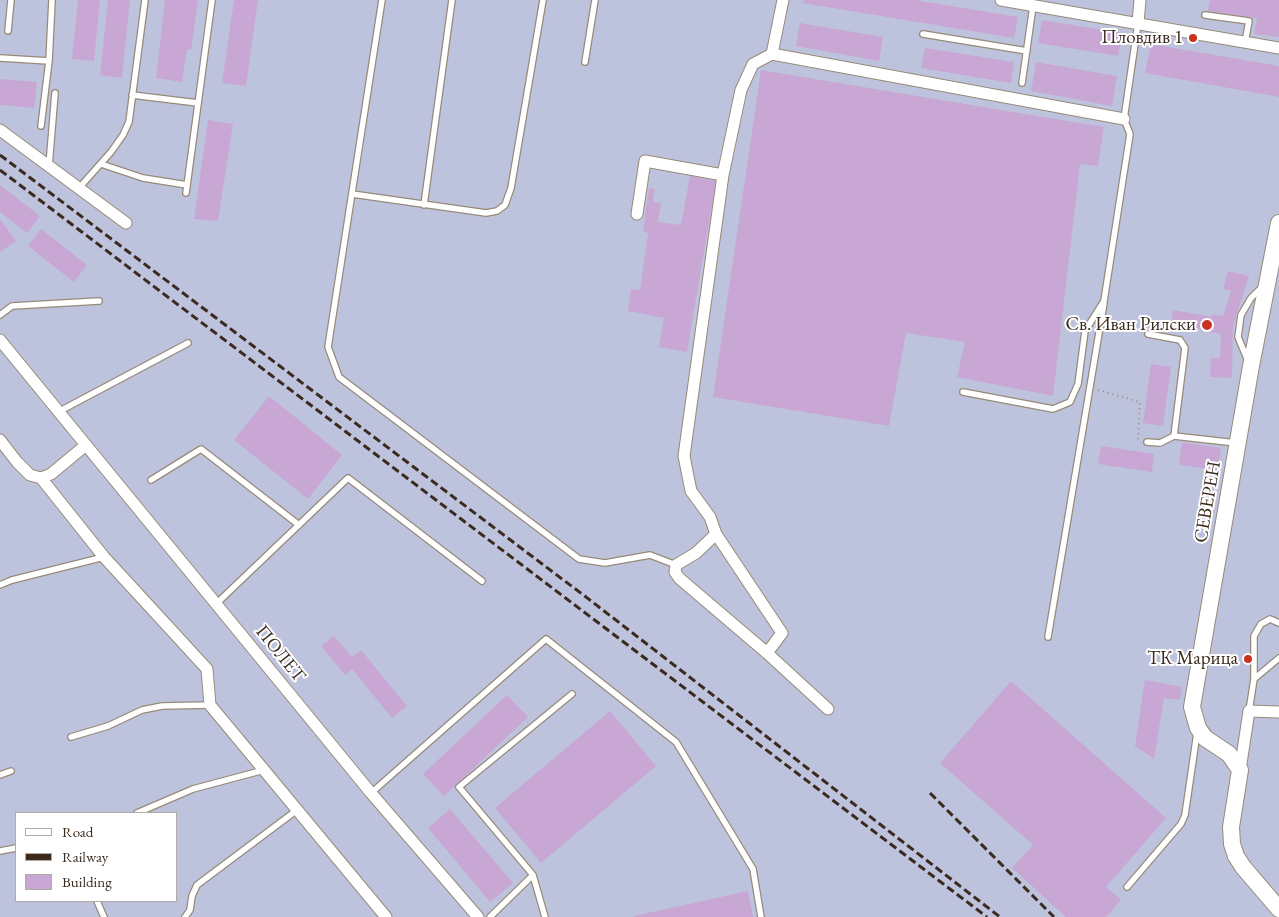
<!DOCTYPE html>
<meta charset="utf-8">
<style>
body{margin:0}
#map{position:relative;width:1279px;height:917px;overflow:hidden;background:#f3e9d1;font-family:"EB Garamond",serif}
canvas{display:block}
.legend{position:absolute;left:15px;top:812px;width:162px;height:90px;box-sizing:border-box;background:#fff;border:1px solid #b1aaa5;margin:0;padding:6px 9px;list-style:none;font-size:15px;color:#3b2a1e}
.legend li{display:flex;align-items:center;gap:10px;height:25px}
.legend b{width:25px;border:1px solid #b1aaa5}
</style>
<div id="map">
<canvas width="1279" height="917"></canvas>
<ul class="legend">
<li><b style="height:6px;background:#fff"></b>Road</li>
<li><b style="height:6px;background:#3b2a1e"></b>Railway</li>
<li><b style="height:14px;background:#c8a7d4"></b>Building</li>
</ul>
</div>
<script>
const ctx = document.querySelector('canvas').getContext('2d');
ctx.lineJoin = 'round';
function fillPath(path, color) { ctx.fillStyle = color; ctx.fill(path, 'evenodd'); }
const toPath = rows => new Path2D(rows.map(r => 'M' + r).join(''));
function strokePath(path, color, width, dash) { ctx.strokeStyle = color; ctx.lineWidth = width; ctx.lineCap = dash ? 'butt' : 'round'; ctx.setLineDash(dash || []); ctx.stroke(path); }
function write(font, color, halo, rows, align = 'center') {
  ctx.font = font + ' "EB Garamond",serif'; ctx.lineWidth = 4; ctx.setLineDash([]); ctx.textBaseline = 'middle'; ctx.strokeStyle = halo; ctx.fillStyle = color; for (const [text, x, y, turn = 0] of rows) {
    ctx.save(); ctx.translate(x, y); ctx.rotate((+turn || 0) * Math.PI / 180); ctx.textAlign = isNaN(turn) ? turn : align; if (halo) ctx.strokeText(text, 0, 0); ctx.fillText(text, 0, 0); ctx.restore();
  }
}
fillPath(toPath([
 [0,0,1279,0,1279,917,0,917],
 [16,813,176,813,176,901,16,901]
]), '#bec3dd');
fillPath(toPath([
 [78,0,100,0,94,61,72,59],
 [108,0,130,0,122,78,100,75],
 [165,0,198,0,191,50,187,49,182,82,156,78],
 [234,0,258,0,246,86,222,83],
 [804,0,915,0,1018,17,1014,38,803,3],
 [1210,0,1279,0,1279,37,1254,34,1257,18,1208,11],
 [1042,20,1122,33,1118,56,1038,43],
 [800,23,883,37,879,61,796,46],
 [1151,44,1279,66,1279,97,1145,73],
 [925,48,1014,62,1011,83,921,68],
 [1036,62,1117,76,1112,106,1031,91],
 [761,70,1104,127,1098,166,1080,164,1053,396,957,377,965,342,906,333,889,426,713,397],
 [0,79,37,82,34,108,0,105],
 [208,120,233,124,218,221,194,219],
 [690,176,716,181,687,352,659,347,664,318,628,311,631,289,640,290,648,233,643,232,649,188,655,189,653,202,661,203,658,222,681,225],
 [0,185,40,216,27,233,0,212],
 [0,219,16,241,0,252],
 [41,229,87,265,74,282,28,246],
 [1228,271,1249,276,1233,326,1232,378,1210,377,1211,358,1220,358,1221,334,1171,323,1173,310,1212,317,1212,314,1223,316,1231,291,1223,289],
 [1151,364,1171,367,1163,426,1143,423],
 [269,396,342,455,308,499,234,440],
 [1182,442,1221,448,1218,470,1179,465],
 [1101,446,1154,454,1152,472,1098,464],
 [334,636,352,657,361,650,407,706,392,718,352,669,345,675,321,646],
 [1145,680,1182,687,1180,700,1164,698,1154,759,1135,746],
 [1011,681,1166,818,1106,887,1121,900,1106,917,1066,917,1012,868,1033,845,940,763],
 [507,695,528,717,444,796,423,774],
 [610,711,656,766,541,863,495,808],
 [450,809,513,883,490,902,428,828],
 [748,891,753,917,634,917,634,916]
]), '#c8a7d4');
const service = toPath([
 [382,0,328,347,339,377,579,559,605,563,650,555,676,565],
 [1205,15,1249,21,1245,42],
 [8,31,11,0],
 [923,34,1027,51],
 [0,58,49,61,41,126],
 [49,61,52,0],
 [585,62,595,0],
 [1022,83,1033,6],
 [132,95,198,103],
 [101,164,143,178,187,185],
 [49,166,55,93],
 [79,188,111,152,123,135,129,122,145,0],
 [186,193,212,0],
 [352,194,486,213,497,211,505,205,511,188,543,0],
 [424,205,452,0],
 [0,315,12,306,99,301],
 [1148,334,1180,340,1185,348,1174,436,1236,443],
 [1248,361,1238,337,1241,315,1251,298,1262,287],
 [963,392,1053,409,1070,402,1078,384,1085,331,1104,301,1130,134,1124,119,1138,23],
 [58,412,188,343],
 [1147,442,1160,443,1174,436],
 [151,480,201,449,299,525],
 [0,585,12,580,104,557],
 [216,604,348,478,482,581],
 [1048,637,1104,303],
 [1254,679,1279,658],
 [1249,711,1254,679,1254,636,1261,624,1270,619,1279,623],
 [71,737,108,726,142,710,162,706,210,705],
 [0,775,11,771],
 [371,793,546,639,676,742,753,869,761,917],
 [137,813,193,789,264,770],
 [0,851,16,848],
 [533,875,545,917],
 [1127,887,1181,824,1185,815,1197,733],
 [97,901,104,917],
 [185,917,190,910,192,896,197,885,297,810],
 [490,917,533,875,459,787,572,694]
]);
const minor = toPath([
 [783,0,772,54,753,64,741,90,723,175,684,456,691,491,710,517,716,534,782,633,767,653,828,709],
 [1001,0,1279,48],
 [1138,23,1140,0],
 [772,54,1124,119],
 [0,130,126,223],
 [637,214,645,161,723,175],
 [0,340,371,793,478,917],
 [0,440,17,462,30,475,41,478,51,474,86,445],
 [41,478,104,557,207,669,210,705,386,917],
 [716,534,696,553,676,565,675,572,679,578,767,653],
 [1240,770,1249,711,1279,712]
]);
const secondary = toPath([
 [1279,223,1251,366,1192,707,1198,728,1205,738,1229,754,1240,770,1231,827,1232,844,1236,856,1243,867,1279,909]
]);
strokePath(service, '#978a78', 8);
strokePath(minor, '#978a78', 13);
strokePath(secondary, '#978a78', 18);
strokePath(toPath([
 [1098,390,1140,402,1138,440]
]), '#978a78', 2, [1, 4]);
strokePath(service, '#fff', 5.5);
strokePath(minor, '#fff', 11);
strokePath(secondary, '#fff', 16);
strokePath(toPath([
 [0,155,586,597,1000,917],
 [0,170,987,917],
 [930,793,1054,917]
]), '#3b2a1e', 3, [8, 4]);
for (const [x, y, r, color] of [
 [1193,38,5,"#c8321e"],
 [1207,325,6,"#c8321e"],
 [1248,659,5,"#c8321e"]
]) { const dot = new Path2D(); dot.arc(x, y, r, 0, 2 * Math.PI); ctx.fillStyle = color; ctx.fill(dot); strokePath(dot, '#fff', 2); }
write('19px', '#3b2a1e', '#fff', [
 ["Пловдив 1",1183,38],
 ["Св. Иван Рилски",1196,325],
 ["ТК Марица",1238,659]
], 'right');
write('19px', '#3b2a1e', '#fff', [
 ["СЕВЕРЕН",1208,502,-80],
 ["ПОЛЕТ",280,654,51]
]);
</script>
